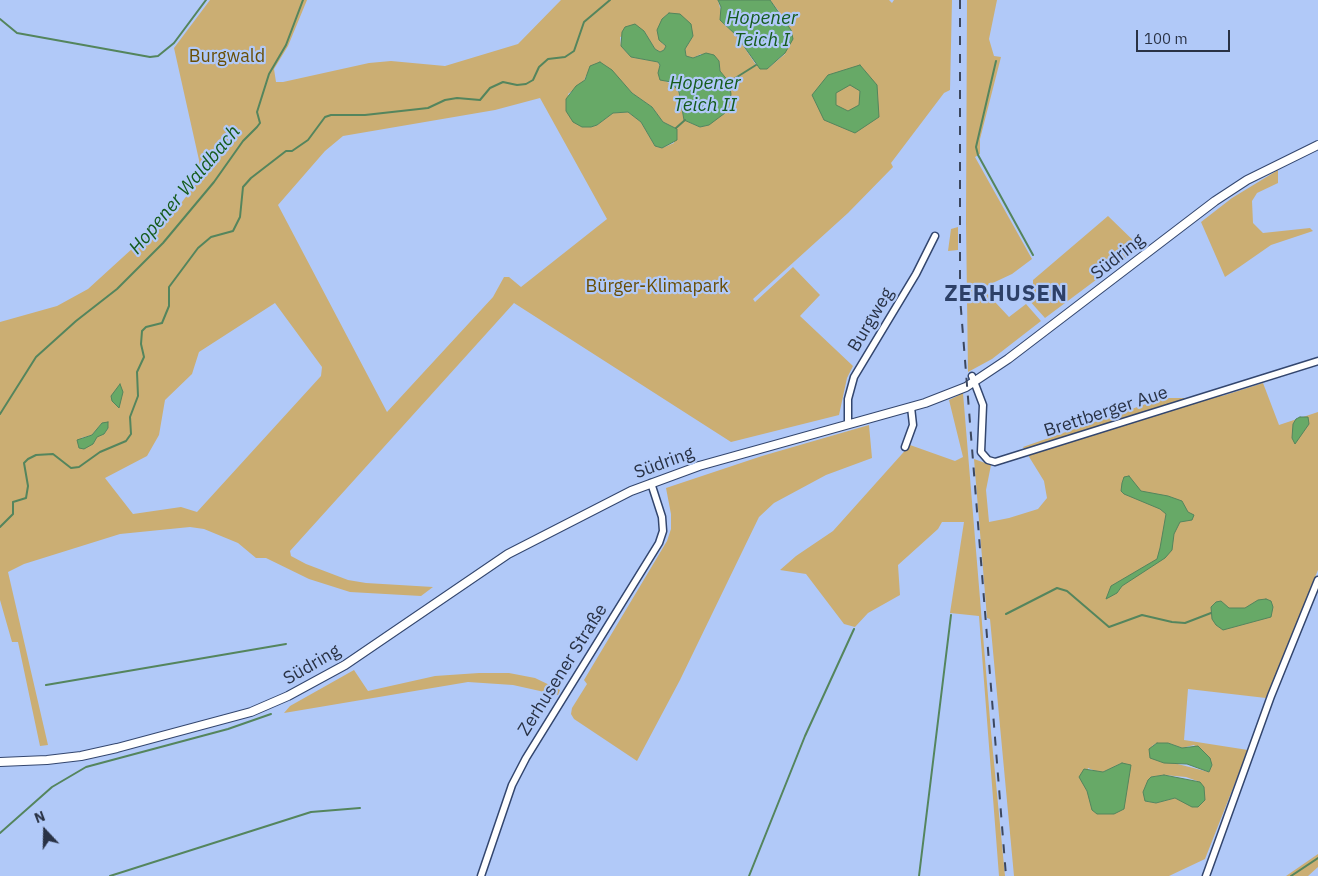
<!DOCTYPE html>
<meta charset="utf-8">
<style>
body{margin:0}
#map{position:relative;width:1318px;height:876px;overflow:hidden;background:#b1c9f8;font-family:"IBM Plex Sans",sans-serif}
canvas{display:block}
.north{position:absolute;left:20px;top:806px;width:50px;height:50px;-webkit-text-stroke:4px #b1c9f8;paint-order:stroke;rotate:339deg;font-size:14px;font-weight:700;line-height:20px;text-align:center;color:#293245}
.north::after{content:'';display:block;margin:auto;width:18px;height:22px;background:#293245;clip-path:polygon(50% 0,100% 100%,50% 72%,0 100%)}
.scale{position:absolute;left:1136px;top:30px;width:94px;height:22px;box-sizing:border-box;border:2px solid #293245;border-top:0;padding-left:6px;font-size:15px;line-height:18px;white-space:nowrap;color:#293245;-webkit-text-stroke:4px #b1c9f8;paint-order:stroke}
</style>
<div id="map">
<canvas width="1318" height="876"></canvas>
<div class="north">N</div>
<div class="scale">100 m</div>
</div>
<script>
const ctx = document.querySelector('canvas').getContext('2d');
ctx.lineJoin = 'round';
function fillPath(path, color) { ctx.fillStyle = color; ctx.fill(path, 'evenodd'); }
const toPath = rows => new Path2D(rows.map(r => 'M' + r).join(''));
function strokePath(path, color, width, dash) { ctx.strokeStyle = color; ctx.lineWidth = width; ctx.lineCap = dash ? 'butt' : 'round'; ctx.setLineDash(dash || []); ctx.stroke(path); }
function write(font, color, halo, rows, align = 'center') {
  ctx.font = font + ' "IBM Plex Sans",sans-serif'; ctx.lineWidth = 4.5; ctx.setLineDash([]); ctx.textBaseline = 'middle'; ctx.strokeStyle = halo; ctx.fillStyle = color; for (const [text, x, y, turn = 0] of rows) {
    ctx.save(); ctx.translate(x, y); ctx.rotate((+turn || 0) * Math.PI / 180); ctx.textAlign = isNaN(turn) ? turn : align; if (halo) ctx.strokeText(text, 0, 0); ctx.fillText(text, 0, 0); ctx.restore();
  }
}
fillPath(toPath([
 [210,0,307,0,288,46,274,69,276,82,283,82,369,63,391,61,445,66,518,44,561,0,718,0,724,24,736,35,756,65,767,69,785,54,781,14,770,0,889,0,892,3,894,0,952,0,950,90,944,93,891,163,893,167,848,213,753,299,755,302,793,267,820,295,800,316,853,366,847,378,839,415,731,442,514,303,290,551,291,556,306,564,348,580,366,583,433,587,421,596,350,592,309,579,266,558,256,558,238,543,204,529,190,527,120,534,24,564,8,572,48,745,40,746,18,642,12,642,0,600,0,322,57,306,88,289,179,206,194,186,200,172,199,160,174,48],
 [669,13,693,36,685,49,686,56,693,58,701,54,719,61,720,71,724,78,709,125,700,127,684,120,679,92,677,87,665,81,658,62,631,57,621,46,620,37,644,31,655,49,660,52,664,50,666,46,662,43,662,19],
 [605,65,632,93,652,107,663,122,675,128,674,143,662,148,655,146,641,122,628,112,613,113,597,125,591,127,568,94,583,83,586,76],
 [540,98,607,219,521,287,509,277,504,277,493,297,387,412,278,205,325,151,343,136,495,110],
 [275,303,322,367,321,376,197,512,181,507,133,514,105,478,147,456,159,435,165,400,192,374,199,352],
 [102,423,108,428,104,434,97,436,93,444,81,438,92,435],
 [967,0,997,0,989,39,994,56,1001,57,980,139,980,154,975,157,1032,259,1012,274,982,288,1009,317,1026,304,1041,321,992,359,968,372,966,223],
 [1278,170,1278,183,1257,193,1252,201,1253,223,1263,233,1310,228,1313,231,1271,245,1225,277,1201,222,1232,198],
 [1108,216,1140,247,1045,318,1028,299,1028,291,1033,286,1033,280],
 [958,227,958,250,948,251,951,229],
 [1263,383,1279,425,1318,412,1318,570,1266,698,1188,689,1184,740,1248,750,1205,859,1169,876,1014,876,990,619,987,618,974,459,991,465,986,490,989,522,1009,518,1038,509,1047,498,1044,481,1023,447,1163,398,1184,398,1188,403,1221,394,1222,396],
 [1168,743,1182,748,1194,745,1212,765,1209,772,1158,759,1152,746,1157,743],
 [1122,763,1087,791,1085,785,1088,768,1098,772,1103,772],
 [1164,775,1186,777,1200,782,1180,799,1175,798,1156,803,1145,801,1151,777],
 [963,393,991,732,1005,876,999,876,979,616,950,613,964,522,942,522,938,529,898,565,900,595,868,613,855,627,844,624,806,574,780,570,796,556,833,531,910,445,955,461,963,457,949,400],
 [869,425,872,458,826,475,774,503,759,517,680,680,637,761,574,719,571,714,572,708,587,684,584,680,667,541,671,529,671,514,666,488,762,456],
 [354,670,368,691,435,676,479,673,509,673,535,678,560,690,558,695,513,685,468,682,284,713,290,706],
 [1318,854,1318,867,1308,876,1286,876]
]), '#cbae73');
const water = toPath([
 [718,0,770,0,791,30,793,39,785,53,767,69,760,69,736,35,720,20,721,7,718,0],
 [669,13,680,14,691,24,693,36,685,49,686,56,693,58,706,53,714,55,719,61,720,71,729,82,731,94,728,108,725,113,709,125,700,127,684,120,679,92,671,82,660,80,658,73,660,65,658,62,631,57,621,46,622,32,625,27,635,24,644,31,655,49,660,52,664,50,666,46,659,40,657,30,662,19,669,13],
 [600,62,612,70,632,93,652,107,663,122,677,129,677,140,662,148,655,146,641,122,628,112,613,113,597,125,591,127,582,127,573,122,566,111,566,99,576,86,585,80,590,66,600,62],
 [860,65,877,85,879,117,855,133,824,120,812,95,828,75,860,65],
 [850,85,860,91,859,105,848,111,836,105,836,93,850,85],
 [120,384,123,392,119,408,112,401,111,396,120,384],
 [1300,417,1308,417,1309,424,1295,444,1292,438,1293,424,1296,419,1300,417],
 [108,422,108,428,104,434,97,437,93,444,84,449,79,448,77,440,92,435,102,423,108,422],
 [1129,476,1141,491,1168,496,1182,501,1188,512,1194,515,1192,520,1180,522,1174,534,1172,550,1165,558,1122,586,1117,593,1106,599,1111,586,1157,559,1160,548,1166,514,1160,509,1124,494,1121,491,1122,483,1124,477,1129,476],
 [1266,599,1271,601,1273,607,1271,617,1223,630,1216,625,1212,619,1211,607,1216,602,1221,601,1229,608,1245,608,1258,600,1266,599],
 [1157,743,1168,743,1182,748,1198,746,1210,758,1212,765,1209,772,1187,764,1164,763,1150,758,1149,749,1157,743],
 [1122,763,1131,765,1124,809,1114,814,1097,814,1092,810,1087,791,1079,777,1084,769,1103,772,1122,763],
 [1164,775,1200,782,1204,787,1205,800,1198,807,1192,807,1175,798,1156,803,1145,801,1143,792,1148,780,1151,777,1164,775]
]);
fillPath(water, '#67a967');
strokePath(water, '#54855d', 1);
strokePath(toPath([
 [0,19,17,33,150,57,158,56,174,43,206,0],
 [996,61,976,147,978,155,1033,255],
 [729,82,756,65],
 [676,128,685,120],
 [0,414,36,357,76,321,117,289,163,243,214,182,243,141,257,127,260,123,257,112,269,74,286,45,303,0],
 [0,527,13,514,13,502,26,498,28,486,24,463,28,459,36,455,53,454,71,468,79,467,100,452,126,441,131,434,130,417,138,396,137,372,144,357,141,344,142,331,146,327,162,323,169,306,169,287,198,248,211,237,233,231,240,217,243,187,251,178,286,151,292,151,308,140,325,117,331,115,365,115,428,108,445,100,457,98,480,100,490,88,503,82,517,85,526,84,533,80,539,67,548,59,565,57,574,51,584,22,610,0],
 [1006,614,1057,588,1067,591,1109,627,1142,615,1172,622,1185,623,1211,613],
 [46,685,286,644],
 [0,833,52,787,86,767,228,729,271,714],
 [110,876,311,812,360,808],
 [749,876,805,736,854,629],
 [919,876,951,615],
 [1291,876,1318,858]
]), '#54855d', 2);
const minor = toPath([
 [972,376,983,405,981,452,988,460,995,462,1318,361],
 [848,424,848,399,854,377,916,274,935,236],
 [905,447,913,425,911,407],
 [481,876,512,785,526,758,659,543,663,531,662,517,651,483],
 [1206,876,1271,696,1318,580]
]);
const major = toPath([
 [0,762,47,760,81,756,117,748,251,712,288,696,345,665,508,554,631,491,699,466,925,403,966,387,1008,359,1215,201,1247,180,1318,145]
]);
strokePath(minor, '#33466e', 9);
strokePath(major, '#33466e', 10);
strokePath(minor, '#fff', 6);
strokePath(major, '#fff', 8);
strokePath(toPath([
 [960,0,960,297,1006,876]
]), '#3c475e', 2, [9, 9]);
write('18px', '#694e05', '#b1c9f8', [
 ["Burgwald",227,57],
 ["Bürger-Klimapark",657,287]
]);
write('18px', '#293245', '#b1c9f8', [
 ["Südring",1118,257,-38],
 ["Burgweg",871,320,-59],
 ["Brettberger Aue",1106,412,-18],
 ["Südring",664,463,-20],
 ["Südring",312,665,-30],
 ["Zerhusener Straße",563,670,-58]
]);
write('italic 19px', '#155b1c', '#b1c9f8', [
 ["Hopener",762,19],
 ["Teich I",762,41],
 ["Hopener",705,84],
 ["Teich II",705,106],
 ["Hopener Waldbach",185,190,-50]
]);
ctx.letterSpacing = '1px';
write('bold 22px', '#2d4067', '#b1c9f8', [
 ["ZERHUSEN",1006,295]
]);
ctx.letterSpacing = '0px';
</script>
